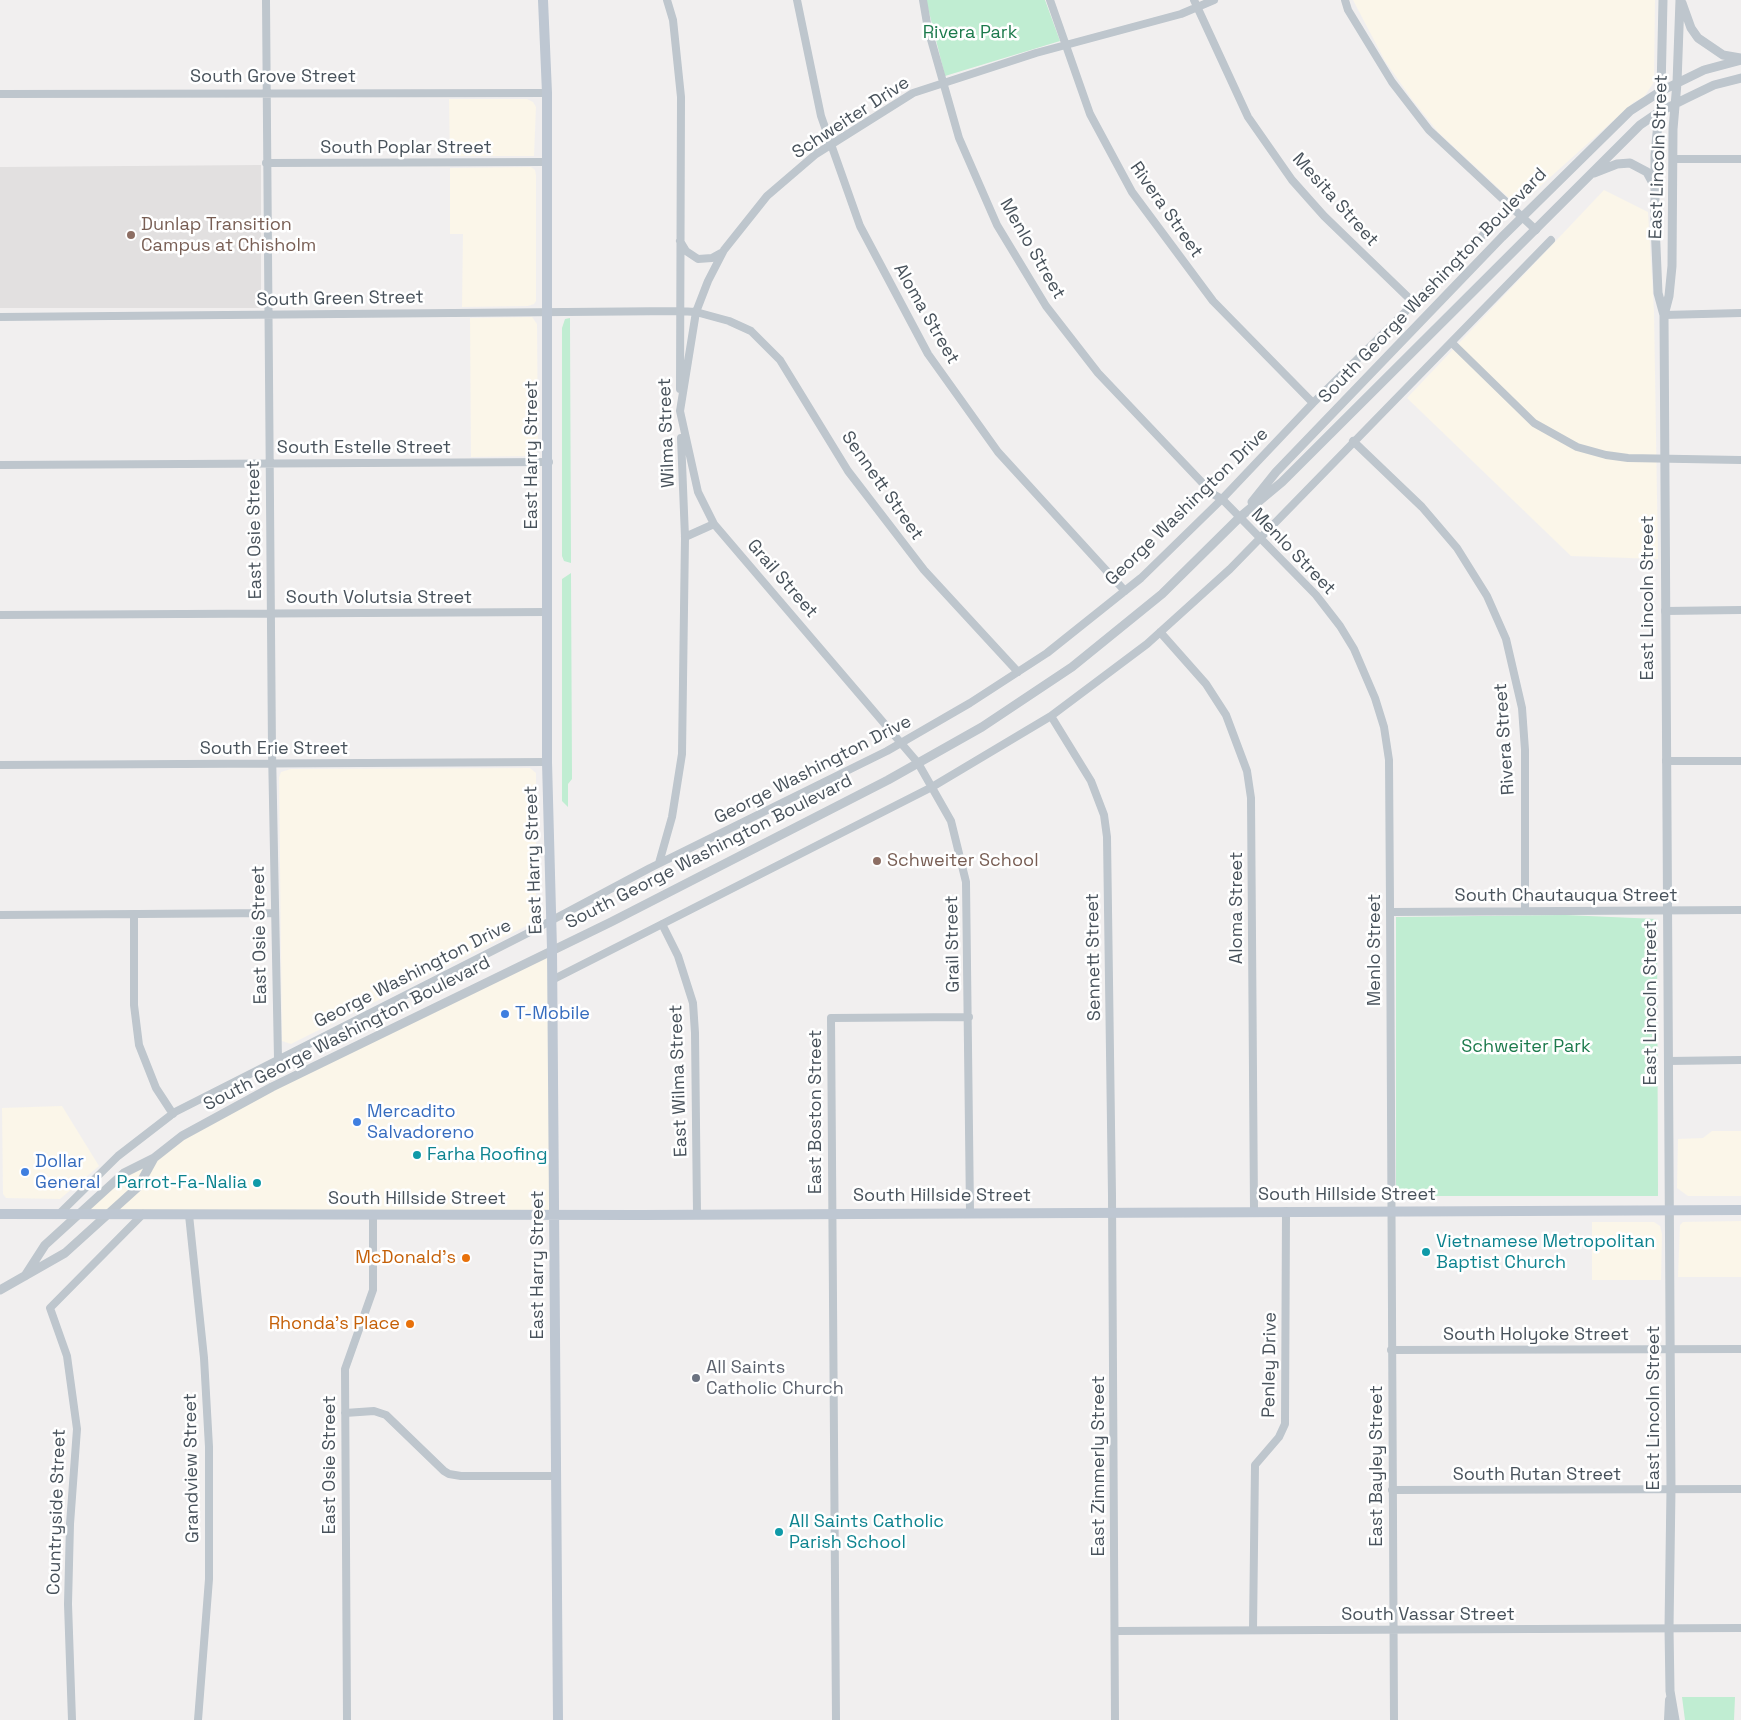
<!DOCTYPE html>
<style>
body{margin:0}
canvas{display:block;background:#f1efef}
</style>
<canvas width="1741" height="1720"></canvas>
<script>
const ctx = document.querySelector('canvas').getContext('2d');
ctx.lineJoin = 'round';
function fillPath(path, color) { ctx.fillStyle = color; ctx.fill(path, 'evenodd'); }
const toPath = rows => new Path2D(rows.map(r => 'M' + r).join(''));
function strokePath(path, color, width, dash) { ctx.strokeStyle = color; ctx.lineWidth = width; ctx.lineCap = dash ? 'butt' : 'round'; ctx.setLineDash(dash || []); ctx.stroke(path); }
function write(font, color, halo, rows, align = 'center') {
  ctx.font = font + ' "Space Grotesk",sans-serif'; ctx.lineWidth = 5; ctx.setLineDash([]); ctx.textBaseline = 'middle'; ctx.strokeStyle = halo; ctx.fillStyle = color; for (const [text, x, y, turn = 0] of rows) {
    ctx.save(); ctx.translate(x, y); ctx.rotate((+turn || 0) * Math.PI / 180); ctx.textAlign = isNaN(turn) ? turn : align; if (halo) ctx.strokeText(text, 0, 0); ctx.fillText(text, 0, 0); ctx.restore();
  }
}
fillPath(toPath([
 [1353,0,1655,0,1654,82,1644,97,1634,102,1526,199,1511,200,1438,132,1411,98,1385,61],
 [449,99,527,99,533,102,536,107,534,156,450,156],
 [531,167,535,170,536,175,536,301,534,304,528,306,462,307,463,234,450,234,450,168],
 [1604,190,1648,212,1654,311,1658,559,1571,556,1407,398],
 [532,317,537,324,538,450,535,454,530,456,471,457,470,318],
 [530,768,536,773,536,918,534,922,291,1044,282,1041,279,777,281,772,291,769],
 [552,949,554,1215,81,1213,124,1173,182,1136],
 [62,1106,99,1166,60,1199,6,1198,3,1194,2,1108],
 [1712,1131,1741,1131,1741,1196,1688,1196,1677,1188,1678,1139,1703,1138],
 [1741,1221,1741,1277,1678,1277,1680,1225,1683,1222],
 [1592,1222,1654,1222,1660,1226,1662,1234,1661,1280,1592,1280]
]), '#fbf6e9');
fillPath(toPath([
 [261,165,261,308,0,308,0,167]
]), '#e2e0e0');
fillPath(toPath([
 [926,0,1045,0,1060,41,945,76],
 [570,318,571,563,564,561,562,556,562,328,565,319],
 [571,573,572,779,568,784,568,807,562,801,562,579],
 [1565,915,1657,919,1658,1196,1396,1196,1396,917],
 [1682,1697,1735,1697,1734,1720,1685,1720]
]), '#c0edd2');
strokePath(toPath([
 [266,0,272,750,278,1059],
 [667,0,673,20,681,97,680,389],
 [797,0,821,116,860,226,928,354,998,452,1125,591],
 [923,0,928,29,959,138,997,225,1046,306,1098,373,1213,494,1222,499,1316,595,1340,626,1354,649,1375,698,1384,727,1389,760,1390,905,1394,1720],
 [1050,0,1090,114,1132,192,1213,301,1313,403],
 [1194,0,1248,117,1292,180,1324,216,1414,303],
 [1345,0,1348,10,1392,82,1429,130,1536,230],
 [0,94,547,93],
 [1673,159,1741,159],
 [266,163,546,162],
 [680,241,686,251,698,259,712,258,721,253],
 [1664,315,1741,313],
 [0,317,679,311,696,312,729,321,751,331,780,360,848,471,924,570,1018,672],
 [1452,343,1534,423,1577,447,1606,455,1628,458,1741,460],
 [1353,441,1422,507,1457,548,1487,596,1506,639,1522,708,1525,750,1525,911],
 [0,465,549,462],
 [685,537,714,524],
 [1665,611,1741,610],
 [0,615,548,612],
 [1160,632,1206,684,1226,715,1247,771,1251,798,1254,1211],
 [1051,716,1091,781,1104,815,1107,837,1112,1196,1115,1720],
 [1666,761,1741,761],
 [0,765,547,762],
 [659,863,672,817,682,754,685,537,681,438],
 [1390,912,1741,910],
 [0,915,275,913],
 [134,915,134,1005,139,1045,156,1088,173,1114],
 [662,924,678,956,693,1003,695,1033,697,1214],
 [552,980,932,787,1051,716,1147,644,1230,569,1551,240],
 [1668,1061,1741,1060],
 [970,1212,966,882,951,821,918,763,714,524,698,492,680,411,696,312,708,281,724,250,767,196,816,154,913,93,1036,53,1181,14,1214,0],
 [59,1214,118,1156,175,1112,526,934,650,868,887,751,970,703,1047,653,1141,578,1222,499,1313,403,1492,226],
 [189,1215,204,1358,209,1447,209,1579,198,1720],
 [1391,1350,1741,1349],
 [345,1413,374,1411,386,1415,444,1471,449,1474,461,1476,555,1476],
 [1392,1490,1741,1489],
 [1253,1630,1255,1465,1279,1437,1285,1424,1286,1211],
 [1115,1631,1741,1628],
 [72,1720,68,1604,70,1524,77,1429,67,1356,50,1308,143,1214],
 [347,1720,345,1369,373,1290,373,1215],
 [836,1720,831,1018,969,1017],
 [1668,1720,1669,1700]
]), '#bec6cd', 8);
strokePath(toPath([
 [1663,0,1661,91,1655,155,1655,224,1658,293,1664,315,1671,1489,1669,1628,1670,1691,1675,1720],
 [1682,3,1691,28,1698,38,1723,55,1741,58],
 [1594,173,1617,164,1630,163,1647,172,1654,185],
 [1664,315,1669,296,1672,266,1673,129,1677,83,1680,0],
 [1252,502,1276,472,1502,237,1630,111,1661,91,1704,70,1741,60],
 [25,1276,45,1245,124,1173,154,1158,182,1136,272,1087,611,922,888,780,982,727,1072,667,1162,594,1240,517,1282,482,1640,125,1659,112,1687,98,1714,85,1741,78],
 [0,1290,65,1253,138,1187,154,1158]
]), '#bec6cd', 9);
strokePath(toPath([
 [543,0,547,93,547,762,552,949,558,1720],
 [0,1214,641,1215,1741,1210]
]), '#bec7d2', 10);
for (const [x, y, r, color] of [
 [131,235,5,"#8d6e63"],
 [877,861,5,"#8d6e63"],
 [505,1014,5,"#3f7fe0"],
 [357,1122,5,"#3f7fe0"],
 [417,1155,5,"#0f9aa8"],
 [25,1172,5,"#3f7fe0"],
 [257,1183,5,"#0f9aa8"],
 [1426,1252,5,"#0f9aa8"],
 [466,1258,5,"#e8710a"],
 [410,1324,5,"#e8710a"],
 [696,1378,5,"#6b7280"],
 [779,1532,5,"#0f9aa8"]
]) { const dot = new Path2D(); dot.arc(x, y, r, 0, 2 * Math.PI); ctx.fillStyle = color; ctx.fill(dot); strokePath(dot, '#fff', 2); }
write('18px', '#1c7a4c', '#fff', [
 ["Rivera Park",970,33],
 ["Schweiter Park",1526,1047]
]);
write('18px', '#48525b', '#fff', [
 ["South Grove Street",273,77],
 ["Schweiter Drive",851,118,-33],
 ["South Poplar Street",406,148],
 ["East Lincoln Street",1659,157,-88],
 ["Mesita Street",1335,200,48],
 ["Rivera Street",1166,210,55],
 ["Menlo Street",1032,249,60],
 ["South George Washington Boulevard",1433,286,-46],
 ["South Green Street",340,299,-1],
 ["Aloma Street",926,314,60],
 ["Wilma Street",667,433,-92],
 ["South Estelle Street",364,448],
 ["East Harry Street",532,455,-90],
 ["Sennett Street",882,486,55],
 ["George Washington Drive",1187,507,-44],
 ["East Osie Street",255,530,-91],
 ["Menlo Street",1293,552,46],
 ["Grail Street",782,579,49],
 ["South Volutsia Street",379,598],
 ["East Lincoln Street",1648,598,-90],
 ["Rivera Street",1505,739,-94],
 ["South Erie Street",274,749],
 ["George Washington Drive",813,770,-27],
 ["South George Washington Boulevard",709,852,-27],
 ["East Harry Street",534,860,-92],
 ["South Chautauqua Street",1566,896],
 ["Aloma Street",1237,908,-90],
 ["East Osie Street",260,935,-91],
 ["Grail Street",953,944,-91],
 ["Menlo Street",1375,950,-90],
 ["Sennett Street",1094,957,-91],
 ["George Washington Drive",413,974,-27],
 ["East Lincoln Street",1651,1003,-90],
 ["South George Washington Boulevard",347,1034,-27],
 ["East Wilma Street",679,1081,-92],
 ["East Boston Street",816,1112,-90],
 ["South Hillside Street",1347,1195],
 ["South Hillside Street",942,1196],
 ["South Hillside Street",417,1199],
 ["East Harry Street",538,1265,-90],
 ["South Holyoke Street",1536,1335],
 ["Penley Drive",1270,1365,-89],
 ["East Lincoln Street",1654,1408,-90],
 ["East Osie Street",330,1465,-90],
 ["East Zimmerly Street",1099,1466,-90],
 ["East Bayley Street",1377,1466,-90],
 ["Grandview Street",192,1468,-91],
 ["South Rutan Street",1537,1475],
 ["Countryside Street",57,1512,-88],
 ["South Vassar Street",1428,1615]
]);
write('18px', '#785e54', '#fff', [
 ["Dunlap Transition",141,225],
 ["Campus at Chisholm",141,246],
 ["Schweiter School",887,861]
], 'left');
write('18px', '#366cbe', '#fff', [
 ["T-Mobile",515,1014],
 ["Mercadito",367,1112],
 ["Salvadoreno",367,1133],
 ["Dollar",35,1162],
 ["General",35,1183]
], 'left');
write('18px', '#0d838f', '#fff', [
 ["Farha Roofing",427,1155],
 ["Parrot-Fa-Nalia",247,1183,"right"],
 ["Vietnamese Metropolitan",1436,1242],
 ["Baptist Church",1436,1263],
 ["All Saints Catholic",789,1522],
 ["Parish School",789,1543]
], 'left');
write('18px', '#c56008', '#fff', [
 ["McDonald's",456,1258],
 ["Rhonda's Place",400,1324]
], 'right');
write('18px', '#5b616d', '#fff', [
 ["All Saints",706,1368],
 ["Catholic Church",706,1389]
], 'left');
</script>
